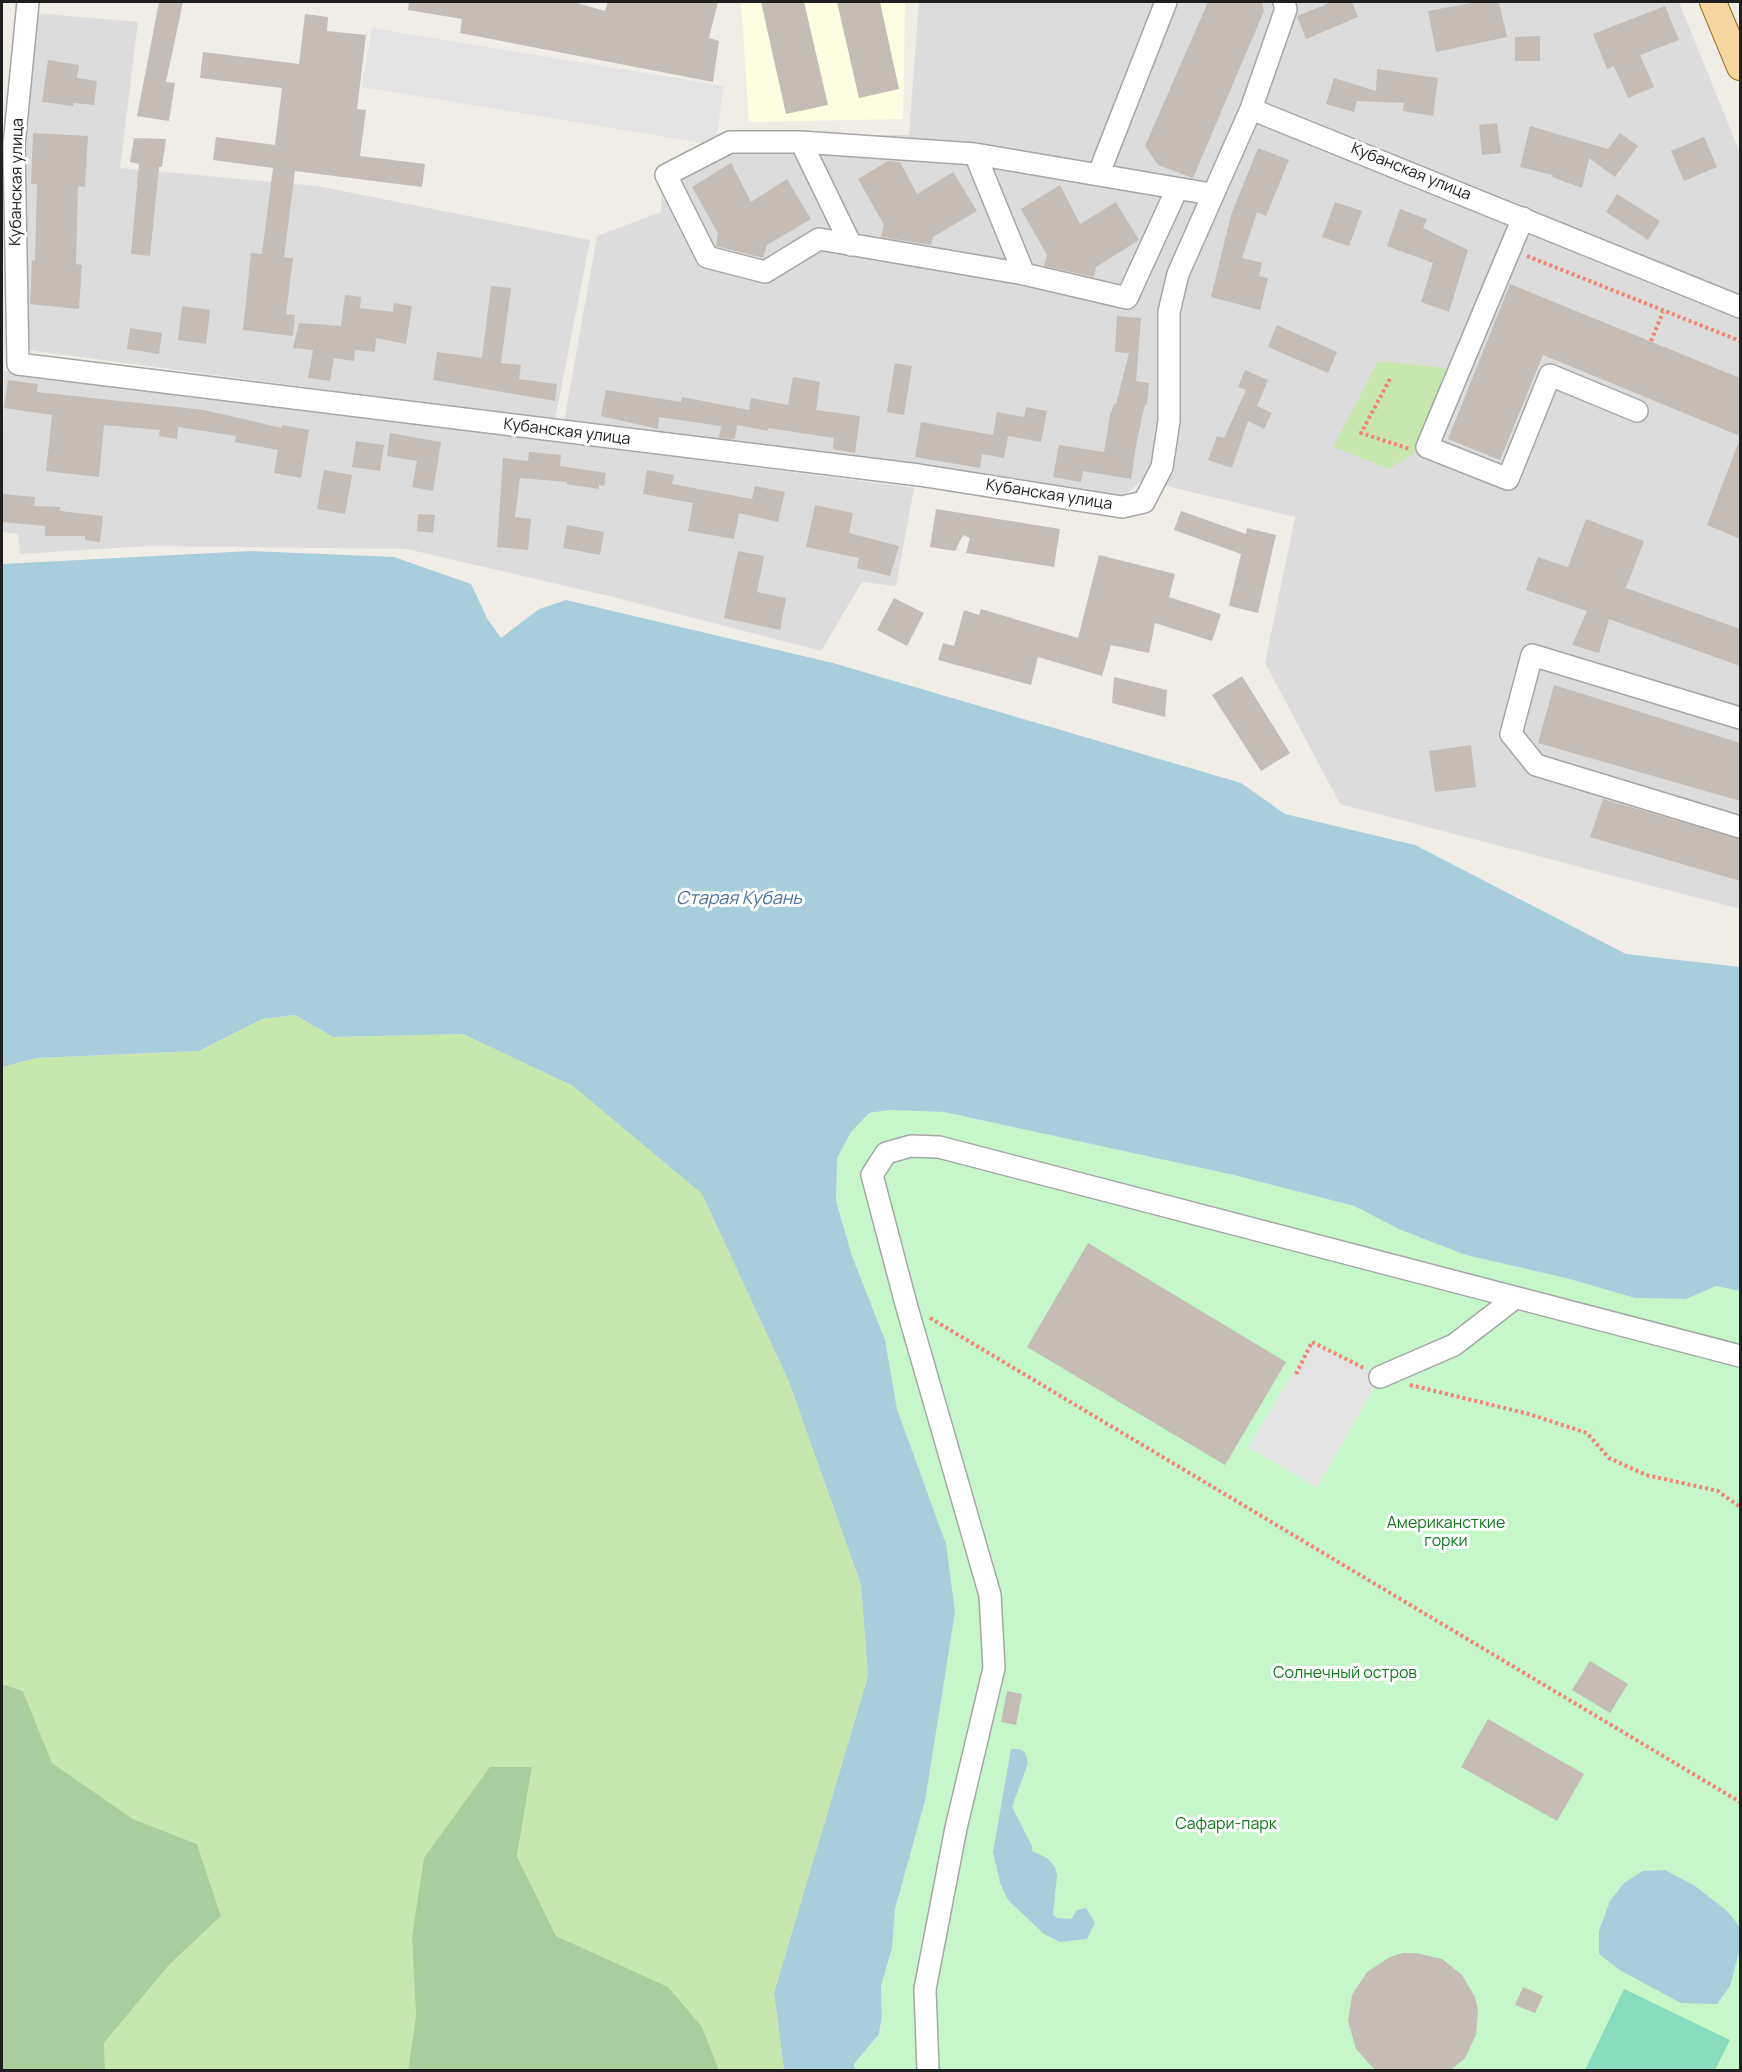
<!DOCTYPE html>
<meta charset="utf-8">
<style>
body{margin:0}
#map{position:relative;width:1742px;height:2072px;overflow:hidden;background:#f0ede6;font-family:Manrope,sans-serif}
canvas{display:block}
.frame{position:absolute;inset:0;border:3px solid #1f1f1f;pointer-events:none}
</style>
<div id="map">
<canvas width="1742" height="2072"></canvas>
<div class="frame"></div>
</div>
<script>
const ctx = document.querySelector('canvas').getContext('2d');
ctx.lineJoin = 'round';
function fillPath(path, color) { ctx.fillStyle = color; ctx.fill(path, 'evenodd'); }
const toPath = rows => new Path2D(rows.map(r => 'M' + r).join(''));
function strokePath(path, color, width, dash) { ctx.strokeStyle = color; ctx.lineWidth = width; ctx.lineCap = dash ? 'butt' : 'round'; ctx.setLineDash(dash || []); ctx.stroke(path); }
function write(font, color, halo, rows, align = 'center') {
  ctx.font = font + ' Manrope,sans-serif'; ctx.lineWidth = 6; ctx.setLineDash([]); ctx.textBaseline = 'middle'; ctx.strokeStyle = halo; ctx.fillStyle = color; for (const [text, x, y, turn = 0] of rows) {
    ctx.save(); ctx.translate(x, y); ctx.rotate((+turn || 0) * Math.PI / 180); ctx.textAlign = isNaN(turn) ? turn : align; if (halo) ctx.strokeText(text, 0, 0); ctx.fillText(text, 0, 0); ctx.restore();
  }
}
fillPath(toPath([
 [919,2,1679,2,1740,153,1740,909,1340,804,1265,663,1295,517,1142,480,1123,497,564,422,597,236,661,212,662,175,738,135,909,135],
 [35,13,138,22,120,168,317,186,590,240,555,420,27,350,23,147],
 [4,371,914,488,896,586,862,582,821,651,613,597,407,549,148,546,20,554,18,534,2,532]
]), '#dddcdc');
fillPath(toPath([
 [741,2,905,2,903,119,749,122]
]), '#fdfee1');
fillPath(toPath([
 [1378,361,1455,369,1420,449,1389,469,1333,447],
 [295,1015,333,1037,463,1034,573,1086,702,1194,789,1382,861,1585,868,1676,774,1993,784,2070,719,2070,702,2027,606,1960,556,1936,517,1856,532,1767,412,1937,416,2016,408,2070,105,2070,104,2043,170,1964,221,1916,197,1844,133,1819,52,1763,23,1691,2,1684,2,1067,37,1058,199,1051,262,1019]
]), '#c8e7ae');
fillPath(toPath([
 [2,1684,23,1691,52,1763,133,1819,197,1844,221,1916,170,1964,104,2043,105,2070,2,2070],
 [490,1767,532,1767,517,1856,556,1936,668,1987,702,2027,719,2070,408,2070,416,2016,412,1937,424,1858]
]), '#a9cd9d');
fillPath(toPath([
 [890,1110,944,1112,1234,1175,1354,1206,1401,1230,1466,1255,1566,1278,1635,1298,1686,1299,1716,1286,1740,1291,1740,2070,855,2070,854,2064,880,2033,882,2016,881,1986,892,1948,895,1909,925,1801,946,1544,897,1409,885,1340,852,1256,836,1201,837,1158,851,1132,869,1113]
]), '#c5f7cb');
fillPath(toPath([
 [1624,1989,1730,2040,1715,2070,1585,2070]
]), '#88dbbd');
fillPath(toPath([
 [372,28,724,86,715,145,362,87],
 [1312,1342,1380,1377,1317,1488,1248,1447]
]), '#e3e3e3');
fillPath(toPath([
 [251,551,394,557,471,584,488,620,501,638,539,609,566,600,833,663,1241,783,1285,814,1415,845,1626,954,1740,967,1740,1291,1716,1286,1686,1299,1635,1298,1566,1278,1466,1255,1401,1230,1354,1206,1234,1175,944,1112,890,1110,869,1113,851,1132,837,1158,836,1201,852,1256,885,1340,897,1409,946,1544,955,1612,925,1801,895,1909,892,1948,881,1986,882,2016,879,2034,854,2064,855,2070,784,2070,774,1993,868,1676,861,1585,789,1382,702,1194,573,1086,463,1034,333,1037,295,1015,262,1019,199,1051,37,1058,2,1067,2,564],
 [1011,1749,1019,1749,1025,1752,1028,1763,1012,1807,1032,1846,1032,1851,1047,1858,1055,1867,1057,1876,1053,1914,1057,1918,1071,1919,1077,1910,1086,1908,1095,1923,1087,1939,1060,1942,1044,1934,1008,1900,1000,1883,993,1852],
 [1665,1870,1695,1886,1727,1911,1740,1927,1740,1948,1730,1986,1717,2004,1681,2003,1621,1971,1599,1954,1599,1931,1610,1901,1624,1883,1643,1871]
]), '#a8cedb');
fillPath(toPath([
 [159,2,183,2,166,82,175,83,169,121,137,116],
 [409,2,574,2,605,11,608,2,718,2,709,38,719,41,713,82,460,33,462,19,408,10],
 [761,2,804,2,828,105,786,114],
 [837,2,880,2,899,89,859,98],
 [1208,2,1262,2,1264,11,1193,178,1158,165,1145,146],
 [1332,2,1352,2,1358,17,1306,39,1297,16],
 [1476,2,1499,2,1507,37,1436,52,1428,11],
 [1665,6,1679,40,1640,55,1654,87,1628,98,1614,66,1607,69,1593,34],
 [305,14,328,17,327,31,366,35,357,109,366,110,360,156,425,164,422,187,295,171,284,257,293,258,286,314,295,315,293,336,243,330,251,253,262,254,273,168,213,160,216,137,275,145,282,88,200,78,203,52,299,64],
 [1540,36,1540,61,1515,61,1515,37],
 [48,60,79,65,77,78,97,81,94,105,74,103,73,106,42,102],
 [1377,69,1438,78,1433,116,1403,111,1404,103,1357,101,1354,112,1326,104,1334,78,1376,91],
 [1497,123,1501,153,1482,155,1479,125],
 [1530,126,1608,149,1620,133,1638,146,1615,177,1589,158,1582,188,1552,177,1553,175,1520,167],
 [33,133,88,136,85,187,78,186,76,264,82,265,79,309,30,304,32,260,35,261,37,184,31,184],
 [1704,137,1717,167,1684,181,1671,151],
 [134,138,166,139,162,167,159,167,150,256,131,254,139,164,130,162],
 [1258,148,1289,160,1266,216,1257,212,1242,258,1262,263,1259,276,1268,278,1260,310,1211,297,1231,215],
 [888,161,900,162,917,194,953,172,977,211,933,237,931,245,881,237,884,225,858,179],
 [731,163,751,202,787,179,811,219,767,245,763,258,716,246,718,233,692,187],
 [1060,185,1080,224,1116,202,1139,240,1096,267,1094,277,1044,266,1047,255,1021,209],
 [1617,194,1660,221,1648,240,1606,212],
 [1335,202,1362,211,1349,246,1322,237],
 [1400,209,1427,219,1423,228,1468,250,1449,312,1421,302,1433,263,1387,246],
 [1510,284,1740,378,1740,436,1543,355,1500,460,1448,439],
 [491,286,511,288,501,363,521,365,519,379,557,384,555,401,433,380,437,352,482,358],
 [345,295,361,297,360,308,393,312,394,303,412,306,406,344,376,338,375,352,355,350,354,361,334,358,330,381,308,378,313,350,293,348,299,323,341,326],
 [182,306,210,310,206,344,178,340],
 [1117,316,1141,318,1136,381,1149,383,1147,405,1145,404,1137,440,1131,479,1083,471,1081,482,1053,477,1059,445,1104,452,1110,415,1114,404,1116,404,1129,353,1115,352],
 [1277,325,1337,352,1328,373,1268,347],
 [130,328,162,333,159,354,127,349],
 [895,363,912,366,904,415,887,412],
 [1245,370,1268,380,1257,406,1272,413,1264,429,1248,421,1232,468,1208,460,1217,436,1224,438,1246,390,1238,387],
 [793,377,820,382,816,410,860,416,855,453,833,449,834,438,768,428,768,431,737,425,735,439,719,438,721,426,659,417,658,429,601,416,606,390,681,402,682,397,749,410,751,398,788,405],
 [8,380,38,384,37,392,204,410,282,428,282,425,309,430,301,478,274,473,278,450,235,442,236,436,178,427,177,439,159,436,160,430,104,425,99,477,46,471,52,415,4,408],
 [1026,407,1047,411,1041,442,1008,436,1004,458,982,454,980,468,915,457,921,422,993,435,997,412,1024,417],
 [390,433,441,442,433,491,412,487,417,461,387,456],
 [356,441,384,445,380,471,352,467],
 [1739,441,1740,441,1740,539,1707,525],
 [529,452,561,455,560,466,606,473,604,486,599,485,599,489,566,484,567,482,520,478,515,517,531,519,528,550,497,547,503,458,528,461],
 [324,470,352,475,345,514,317,509],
 [647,470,674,475,672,484,752,499,755,486,785,492,778,522,739,513,734,539,688,531,693,503,643,494],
 [2,494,35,497,34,506,60,507,60,511,103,516,100,542,85,540,85,536,45,536,45,526,2,522],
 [815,505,853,513,849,533,899,546,890,576,857,568,859,558,806,547],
 [936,509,1060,529,1054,567,966,553,970,538,963,535,955,551,930,547],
 [1181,511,1246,534,1247,528,1276,535,1258,613,1229,606,1241,554,1174,530],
 [418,514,435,515,433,533,417,531],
 [1586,519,1644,541,1626,588,1740,629,1740,666,1609,619,1599,653,1572,645,1587,611,1526,590,1538,557,1568,567],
 [567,525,604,532,600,555,563,548],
 [738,551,764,556,757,592,786,598,780,630,724,618],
 [1099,555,1175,574,1169,597,1221,614,1212,641,1155,623,1149,653,1111,645,1102,676,1038,657,1031,685,938,660,943,643,954,646,964,610,979,615,981,609,1078,638],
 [894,598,924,613,907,646,877,630],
 [1242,676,1290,753,1261,771,1212,695],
 [1114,677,1167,690,1165,717,1112,703],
 [1554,685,1740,743,1740,801,1538,743],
 [1471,745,1476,787,1435,792,1429,751],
 [1603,799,1740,839,1740,881,1590,837],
 [1088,1243,1286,1362,1225,1465,1027,1347],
 [1590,1661,1628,1684,1610,1713,1572,1690],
 [1007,1691,1022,1694,1016,1725,1001,1722],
 [1488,1719,1584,1774,1557,1821,1461,1767],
 [1403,1953,1416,1953,1442,1959,1462,1975,1475,1997,1478,2010,1476,2035,1465,2058,1451,2070,1375,2070,1356,2049,1348,2021,1352,1995,1367,1972,1390,1957],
 [1523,1987,1543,1996,1535,2013,1515,2005]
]), '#c4bcb5');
const minor = toPath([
 [28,2,14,145,18,364,919,475,1122,507,1144,502,1162,467,1169,421,1169,312,1178,274,1251,109,1740,307],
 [1251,109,1286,9,1284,2],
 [801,142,851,245],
 [975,154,1024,274],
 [1099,173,1166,2],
 [1177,189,1127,298,1024,274,819,239,765,272,707,257,666,175,730,142,801,142,975,154,1211,194],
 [1523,218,1427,447,1508,479,1550,375,1637,411],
 [1740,718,1532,655,1511,734,1536,765,1740,827],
 [1380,1377,1454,1345,1515,1298],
 [928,2070,925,1989,956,1828,994,1668,990,1595,906,1304,872,1175,886,1153,911,1146,939,1147,1740,1356]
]);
const major = toPath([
 [1713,2,1740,67]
]);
strokePath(minor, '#a6a6a6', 24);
strokePath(major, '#946a07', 28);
strokePath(toPath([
 [1527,256,1740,341],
 [1651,341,1663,312],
 [1390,379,1361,433,1410,449],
 [930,1318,1740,1802],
 [1296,1374,1312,1342,1364,1368],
 [1410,1385,1529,1414,1587,1433,1609,1458,1646,1475,1718,1491,1740,1507]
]), '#f48473', 4, [3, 3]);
strokePath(minor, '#fff', 21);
strokePath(major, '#f8d6a3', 26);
write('16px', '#1f1f1f', '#fff', [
 ["Кубанская улица",1411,172,22],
 ["Кубанская улица",17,182,-89],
 ["Кубанская улица",567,432,7],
 ["Кубанская улица",1049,495,9]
]);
write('16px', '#107a1d', '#fff', [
 ["Американсткие",1446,1524],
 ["горки",1446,1542],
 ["Солнечный остров",1345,1674],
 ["Сафари-парк",1226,1825]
]);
write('italic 18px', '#4c75a3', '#fff', [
 ["Старая Кубань",739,899]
]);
</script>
